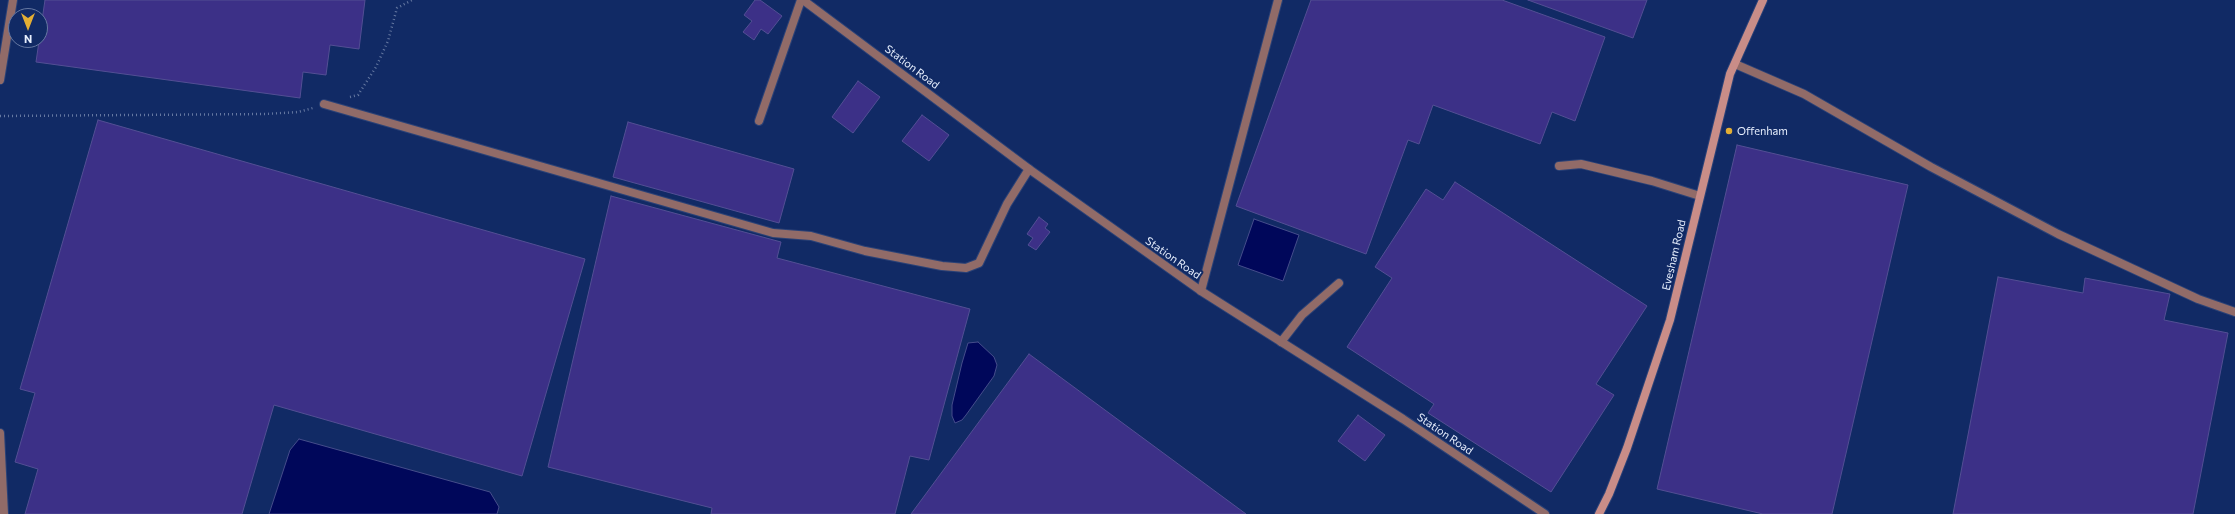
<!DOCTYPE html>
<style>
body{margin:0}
#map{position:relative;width:2235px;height:514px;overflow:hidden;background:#112a65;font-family:Commissioner,sans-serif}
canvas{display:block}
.north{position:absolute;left:8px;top:8px;width:40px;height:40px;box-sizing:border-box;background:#112a65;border:1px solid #6779a2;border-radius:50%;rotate:180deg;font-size:11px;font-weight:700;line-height:16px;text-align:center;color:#e7effe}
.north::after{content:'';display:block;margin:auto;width:14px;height:18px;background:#e3ae34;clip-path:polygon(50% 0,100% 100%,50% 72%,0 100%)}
</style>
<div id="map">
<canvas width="2235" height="514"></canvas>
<div class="north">N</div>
</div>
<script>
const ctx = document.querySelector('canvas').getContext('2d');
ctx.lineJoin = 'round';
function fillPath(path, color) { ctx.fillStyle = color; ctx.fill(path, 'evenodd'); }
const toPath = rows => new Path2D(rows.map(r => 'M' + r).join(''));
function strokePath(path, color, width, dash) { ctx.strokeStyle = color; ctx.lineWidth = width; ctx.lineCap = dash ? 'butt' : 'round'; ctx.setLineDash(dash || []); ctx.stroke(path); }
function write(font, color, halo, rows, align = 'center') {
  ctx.font = font + ' Commissioner,sans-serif'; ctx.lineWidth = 4; ctx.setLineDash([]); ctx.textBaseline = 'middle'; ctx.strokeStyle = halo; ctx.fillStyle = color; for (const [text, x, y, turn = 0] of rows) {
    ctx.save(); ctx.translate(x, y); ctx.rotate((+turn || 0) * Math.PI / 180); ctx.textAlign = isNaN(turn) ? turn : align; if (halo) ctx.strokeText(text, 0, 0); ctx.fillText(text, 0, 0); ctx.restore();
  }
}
const water = toPath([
 [1254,219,1299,235,1283,281,1238,265,1254,219],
 [978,342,994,357,997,365,994,376,966,415,962,420,955,423,952,416,952,405,962,363,968,343,978,342],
 [299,439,490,492,499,507,497,514,269,514,290,450,299,439]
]);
fillPath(water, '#00075a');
strokePath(water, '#454d8b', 1);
const building = toPath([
 [45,0,365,0,359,49,330,45,326,75,303,72,300,98,36,62,45,0],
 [755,0,760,0,782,16,768,34,761,29,754,40,743,32,752,21,744,15,755,0],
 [1311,0,1502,0,1605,37,1575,121,1552,112,1540,144,1433,105,1419,144,1408,140,1366,254,1236,206,1311,0],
 [1528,0,1647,0,1633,38,1528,0],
 [858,81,880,97,853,133,832,117,858,81],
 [922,115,949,135,929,161,902,141,922,115],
 [98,120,585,259,522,476,274,405,242,514,25,514,38,469,15,462,35,393,20,389,98,120],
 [628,122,794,169,779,223,613,177,628,122],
 [1737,145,1908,185,1832,514,1763,514,1657,489,1737,145],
 [1455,182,1647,306,1596,384,1614,395,1551,492,1428,413,1434,404,1347,347,1392,278,1375,267,1426,189,1443,200,1455,182],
 [611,196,781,242,777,258,970,309,929,460,910,456,895,514,711,514,712,508,548,467,611,196],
 [1039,217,1048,224,1045,228,1050,232,1036,250,1028,245,1033,238,1027,234,1039,217],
 [1998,277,2083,293,2085,278,2170,294,2164,320,2228,333,2193,514,1953,514,1998,277],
 [1029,354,1246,514,911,514,1029,354],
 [1358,415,1385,435,1365,461,1338,441,1358,415]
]);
fillPath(building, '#3c3087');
strokePath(building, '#534f94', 1);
const lane = toPath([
 [1735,64,1804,94,1931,167,2058,234,2198,299,2235,312],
 [324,104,773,233,811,236,865,251,942,266,966,268,979,263,1007,204,1029,169],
 [759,121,801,0],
 [1559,166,1581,164,1652,181,1700,196],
 [1201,291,1278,0],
 [1281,342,1302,315,1339,283]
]);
const street = toPath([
 [803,0,1029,169,1201,291,1403,419,1545,514],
 [0,80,13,0],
 [0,433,4,514]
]);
const secondary = toPath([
 [1599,514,1609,494,1627,448,1670,320,1730,74,1763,0]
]);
strokePath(lane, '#2b4277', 10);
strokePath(street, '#2b4277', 10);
strokePath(secondary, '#2b4277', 10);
strokePath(toPath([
 [350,97,358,95,376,67,388,41,397,8,412,0],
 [0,116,266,114,298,112,313,108]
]), '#6578a1', 2.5, [1, 3]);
strokePath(lane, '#916b68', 8);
strokePath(street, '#916b68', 8);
strokePath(secondary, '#c98d88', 8);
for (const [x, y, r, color] of [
 [1729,131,4,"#e3ae34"]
]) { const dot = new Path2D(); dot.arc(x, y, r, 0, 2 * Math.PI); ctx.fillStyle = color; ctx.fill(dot); strokePath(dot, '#112a65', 1.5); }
write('11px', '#e7effe', '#112a65', [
 ["Station Road",912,67,37],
 ["Evesham Road",1674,255,-77],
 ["Station Road",1173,258,35],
 ["Station Road",1445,434,34]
]);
write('11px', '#e7effe', '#112a65', [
 ["Offenham",1737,131]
], 'left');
</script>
